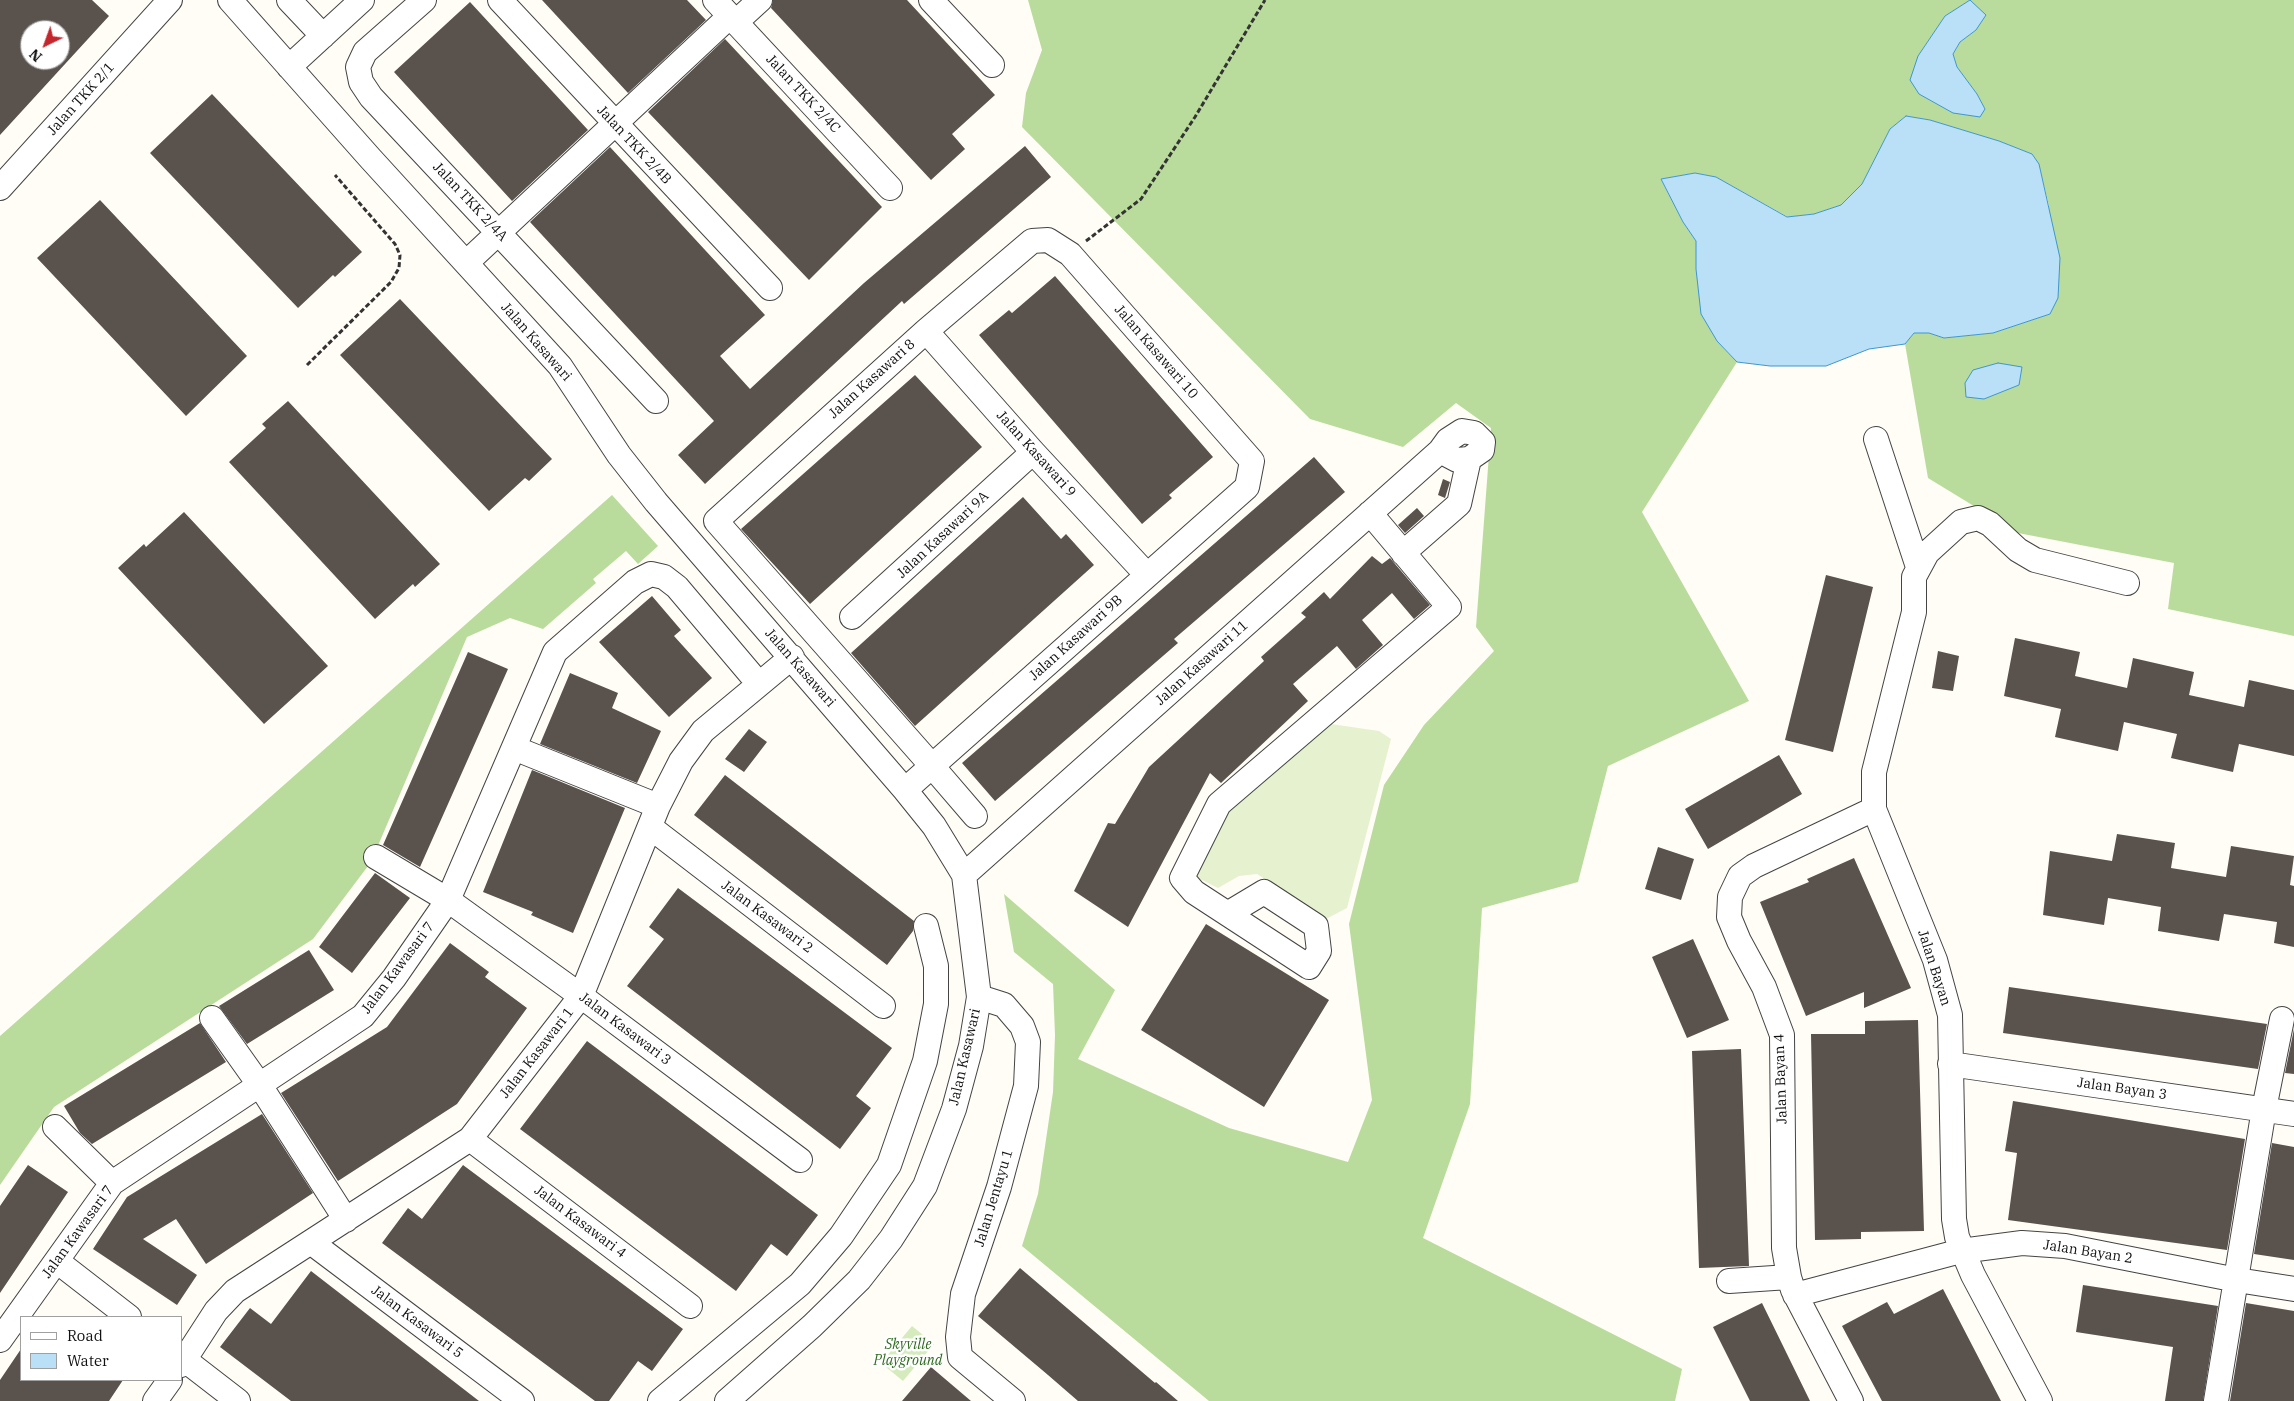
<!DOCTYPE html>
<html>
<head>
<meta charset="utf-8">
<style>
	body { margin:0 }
	#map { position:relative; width:2294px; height:1401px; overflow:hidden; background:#fffdf5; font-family:"IBM Plex Serif",serif }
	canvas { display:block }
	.legend { position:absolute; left:20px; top:1316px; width:162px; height:65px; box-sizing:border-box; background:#fff; border:1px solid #a0a0a0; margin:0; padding:6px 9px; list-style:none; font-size:15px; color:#111 }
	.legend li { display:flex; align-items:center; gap:10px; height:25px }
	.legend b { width:25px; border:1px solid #a0a0a0 }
	.north { position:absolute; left:20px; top:20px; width:50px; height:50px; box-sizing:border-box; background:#fff; border:1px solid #a0a0a0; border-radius:50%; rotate:222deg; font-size:14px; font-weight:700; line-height:20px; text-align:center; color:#111 }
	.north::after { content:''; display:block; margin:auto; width:18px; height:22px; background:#c4262e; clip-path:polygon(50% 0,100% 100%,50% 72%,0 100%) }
</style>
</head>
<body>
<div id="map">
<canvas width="2294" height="1401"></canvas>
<ul class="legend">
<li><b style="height:6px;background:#fff"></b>Road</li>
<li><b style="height:14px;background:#b9e0f7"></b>Water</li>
</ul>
<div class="north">N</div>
</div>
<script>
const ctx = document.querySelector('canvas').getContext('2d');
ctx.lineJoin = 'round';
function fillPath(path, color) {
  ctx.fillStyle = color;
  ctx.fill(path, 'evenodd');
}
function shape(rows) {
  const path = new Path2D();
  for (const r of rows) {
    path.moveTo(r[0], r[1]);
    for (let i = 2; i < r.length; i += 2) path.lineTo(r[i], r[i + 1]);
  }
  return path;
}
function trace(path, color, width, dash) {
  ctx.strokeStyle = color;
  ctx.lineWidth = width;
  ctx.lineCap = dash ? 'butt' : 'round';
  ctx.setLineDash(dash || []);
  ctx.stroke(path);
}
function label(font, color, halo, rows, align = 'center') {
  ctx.font = font + ' "IBM Plex Serif",serif';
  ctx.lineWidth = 5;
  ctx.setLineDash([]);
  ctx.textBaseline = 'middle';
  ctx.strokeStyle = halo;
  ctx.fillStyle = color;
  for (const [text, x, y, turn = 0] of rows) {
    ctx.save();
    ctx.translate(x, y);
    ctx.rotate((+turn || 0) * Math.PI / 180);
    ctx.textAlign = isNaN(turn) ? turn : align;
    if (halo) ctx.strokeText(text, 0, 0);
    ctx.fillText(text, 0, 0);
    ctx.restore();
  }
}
const green = shape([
	[912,1326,934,1344,903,1381,881,1363]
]);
const forest = shape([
	[1028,0,2294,0,2294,636,2168,609,2174,563,2018,533,1928,478,1905,344,1914,333,1929,333,1944,338,1993,333,2050,314,2049,206,2039,165,2032,154,1999,141,1930,120,1906,116,1890,129,1862,184,1841,205,1814,214,1788,217,1716,177,1695,173,1661,179,1683,222,1696,241,1696,269,1717,341,1737,362,1642,512,1749,701,1608,766,1578,882,1482,908,1470,1104,1423,1238,1682,1369,1675,1401,1209,1401,1022,1246,1038,1194,1053,1092,1055,1035,1053,984,1014,952,1004,894,1115,990,1078,1059,1229,1128,1348,1162,1372,1100,1349,924,1384,785,1424,725,1494,651,1476,627,1491,428,1456,403,1403,447,1310,419,1022,127,1026,93,1042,50],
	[1970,0,1976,30,1960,42,1953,54,1957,67,1977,94,1985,109,1918,56,1945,16],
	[612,495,658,546,638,564,626,551,593,579,596,583,543,629,510,618,467,637,371,862,313,939,54,1107,0,1185,0,1036]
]);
const pitch = shape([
	[1331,724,1379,731,1391,739,1347,908,1326,919,1257,874,1239,876,1218,888,1196,877,1196,866,1229,811]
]);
const water = shape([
	[1970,0,1986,15,1976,30,1960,42,1953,54,1957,67,1977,94,1985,109,1980,117,1953,113,1919,94,1910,80,1918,56,1945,16,1970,0],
	[1906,116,1930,120,1999,141,2032,154,2039,164,2060,258,2058,298,2050,314,1993,333,1944,338,1929,333,1914,333,1905,344,1869,349,1826,366,1770,366,1737,362,1717,341,1701,314,1696,269,1696,241,1683,222,1661,179,1695,173,1716,177,1787,217,1814,214,1841,205,1862,184,1890,129,1906,116],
	[1998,363,2022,367,2019,385,1984,399,1966,397,1965,383,1973,370,1998,363]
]);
const building = shape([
	[0,0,92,0,109,16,0,135],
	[30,30,60,30,60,60,30,60],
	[542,0,687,0,706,20,628,93],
	[773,0,907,0,995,95,952,134,965,149,931,180,771,8],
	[470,2,588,130,512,201,394,72],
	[725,39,882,207,809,280,648,112],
	[212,94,362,252,335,277,333,275,298,308,150,153],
	[1025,146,1051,177,904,304,902,301,705,484,678,455,714,421,530,222,610,147,765,315,720,356,750,389,864,283],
	[100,200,247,356,186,416,37,258],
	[1055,276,1213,457,1169,495,1172,498,1142,524,979,335,1009,310,1012,313],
	[400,299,552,459,529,481,525,478,489,511,340,355],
	[915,375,982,447,810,604,741,529],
	[288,401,440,564,415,587,413,584,375,619,229,462,266,428,262,424],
	[1314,457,1345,492,1174,639,1178,643,995,801,962,763],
	[1443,479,1450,482,1445,498,1438,495],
	[1023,497,1061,539,1066,534,1094,565,915,726,851,653],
	[1417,508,1424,516,1405,533,1398,525],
	[184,512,328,666,264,724,118,568,144,544,146,547],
	[1372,556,1382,564,1390,558,1430,605,1414,619,1392,593,1362,620,1383,645,1356,669,1337,646,1293,684,1308,701,1221,783,1210,773,1128,927,1074,891,1108,823,1115,824,1149,767,1264,661,1261,657,1306,617,1301,613,1324,592,1330,599],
	[1826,575,1873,587,1833,752,1785,740],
	[652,596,681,630,674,636,712,678,669,717,599,642],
	[2015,638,2080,652,2075,676,2127,688,2133,658,2194,672,2189,695,2244,707,2249,680,2294,690,2294,756,2239,744,2233,772,2171,758,2177,734,2124,722,2118,751,2055,737,2061,709,2004,696],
	[1938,651,1959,656,1953,691,1932,688],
	[468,652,508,669,420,867,383,845],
	[570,673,618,693,612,708,661,731,637,783,540,744],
	[749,729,767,742,744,772,725,759],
	[1779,755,1802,794,1708,849,1685,809],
	[532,770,625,808,573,933,531,915,533,912,483,892],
	[725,775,914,921,913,931,887,965,694,815],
	[2117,834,2175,843,2171,868,2226,877,2231,846,2294,856,2290,885,2294,886,2294,947,2274,943,2277,922,2224,914,2219,941,2158,931,2161,907,2108,898,2104,925,2043,915,2050,851,2112,861],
	[1658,847,1694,859,1681,900,1645,889],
	[1854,858,1911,988,1864,1008,1864,992,1806,1016,1760,902,1809,882,1807,879],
	[375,873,410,898,352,973,319,947],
	[678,888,892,1048,856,1096,871,1108,840,1149,627,986,664,939,649,927],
	[1206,924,1329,1000,1264,1107,1141,1030],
	[1693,939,1729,1020,1687,1038,1652,957],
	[450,943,489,972,485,977,527,1008,457,1104,338,1181,281,1093,387,1027],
	[309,950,334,990,247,1044,219,1006],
	[2009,987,2267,1024,2258,1069,2003,1033],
	[1918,1020,1924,1231,1861,1232,1861,1239,1815,1240,1811,1034,1865,1034,1865,1021],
	[200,1023,226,1062,92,1144,80,1133,64,1106],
	[2294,1029,2294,1074,2285,1073],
	[587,1041,818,1215,787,1256,771,1244,736,1291,520,1129],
	[1741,1049,1749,1266,1699,1268,1692,1051],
	[2013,1101,2245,1139,2227,1250,2008,1220,2017,1153,2005,1151],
	[262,1114,313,1193,206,1264,176,1219,143,1239,197,1275,177,1305,93,1249,127,1197],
	[2272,1143,2294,1147,2294,1260,2254,1254],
	[28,1165,68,1192,0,1293,0,1206],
	[463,1165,683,1329,652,1371,638,1361,609,1401,595,1401,382,1243,408,1208,422,1219],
	[1020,1268,1155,1383,1156,1382,1178,1401,1078,1401,1048,1375,978,1316],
	[311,1271,479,1401,291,1401,220,1347,250,1308,271,1324],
	[2083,1285,2218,1306,2203,1401,2165,1401,2173,1347,2076,1332],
	[1943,1289,2001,1401,1882,1401,1842,1326,1887,1302,1894,1314],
	[1762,1303,1810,1401,1750,1401,1713,1327],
	[2246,1303,2294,1311,2294,1401,2230,1401],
	[21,1349,21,1380,123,1380,109,1401,0,1401,0,1380],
	[931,1367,971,1401,902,1401]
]);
const path = shape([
	[1086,241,1141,199,1195,117,1265,0],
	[307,365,391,282,399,268,400,255,395,244,335,175]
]);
const minor = shape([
	[230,0,370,158,560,366,619,455,656,502,905,790,934,826,964,875,979,997,971,1046,954,1109,925,1186,891,1239,859,1280,812,1326,727,1401],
	[289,0,323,36],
	[424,0,365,52,358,67,361,82,371,97,656,401],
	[500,0,770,288],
	[715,0,890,188],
	[931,0,992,65],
	[736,22,760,0],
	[289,67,362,0],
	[0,188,170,0],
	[466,263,730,16],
	[926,331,1033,452,1147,575],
	[1876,439,1918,567],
	[1403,553,1459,504,1469,459],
	[852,617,1033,452],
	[514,748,658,806],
	[905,790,932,766,1247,487,1252,461,1070,254,1048,240,1032,241,926,331,716,521,932,766,975,816],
	[650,827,883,1006],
	[376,857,448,900,581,996,800,1160],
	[964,875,1440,451,1448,440,1462,431,1474,433,1483,442,1482,450,1469,459,1457,460,1440,451],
	[1229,913,1264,892,1316,926,1319,951,1309,967,1194,892,1182,878,1219,804,1449,607,1370,513],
	[979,997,1004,1005,1022,1026,1028,1042,1026,1086,999,1187,963,1294,958,1337,960,1357,1013,1401],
	[212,1018,261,1087,346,1220],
	[1950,1064,2294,1114],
	[55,1127,112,1183],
	[470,1139,690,1306],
	[312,1243,522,1401],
	[58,1262,129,1317],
	[1729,1281,1789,1277],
	[1795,1295,1961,1251,2022,1243,2065,1246,2237,1280,2294,1289],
	[0,1340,112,1183,363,1016,394,978,448,900,555,652,635,582,651,574,664,577,677,587,759,684],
	[181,1357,238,1401],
	[181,1365,216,1311,235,1291,470,1139,581,996,658,806,681,761,703,731,792,657],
	[155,1401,170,1380],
	[660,1401,800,1284,841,1236,889,1165,925,1061,936,1004,936,966,926,926],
	[1851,1401,1793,1290,1789,1277,1784,1248,1782,1035,1764,987,1739,941,1729,917,1730,897,1740,876,1754,866,1874,809],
	[2040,1401,1973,1275,1957,1237,1954,1219,1950,1015,1935,960,1874,809,1874,772,1914,612,1914,577,1927,553,1961,522,1978,518,1990,524,2018,550,2035,560,2127,583],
	[2216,1401,2264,1109,2282,1019]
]);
const streetNames = [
	["Jalan TKK 2/4C",803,94,47],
	["Jalan TKK 2/1",81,99,-48],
	["Jalan TKK 2/4B",634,145,47],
	["Jalan TKK 2/4A",470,202,47],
	["Jalan Kasawari",536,342,49],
	["Jalan Kasawari 10",1156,352,49],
	["Jalan Kasawari 8",872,379,-42],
	["Jalan Kasawari 9",1036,454,48],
	["Jalan Kasawari 9A",943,535,-43],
	["Jalan Kasawari 9B",1076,638,-42],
	["Jalan Kasawari 11",1202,663,-42],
	["Jalan Kasawari",800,668,49],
	["Jalan Kasawari 2",767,917,37],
	["Jalan Kawasari 7",398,968,-53],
	["Jalan Bayan",1934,968,72],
	["Jalan Kasawari 3",625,1029,37],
	["Jalan Kasawari 1",537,1053,-52],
	["Jalan Kasawari",965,1057,-77],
	["Jalan Bayan 4",1781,1079,-92],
	["Jalan Bayan 3",2122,1089,8],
	["Jalan Jentayu 1",994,1198,-73],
	["Jalan Kasawari 4",580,1222,37],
	["Jalan Kawasari 7",78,1232,-54],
	["Jalan Bayan 2",2088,1252,9],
	["Jalan Kasawari 5",417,1322,37]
];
const parkNames = [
	["Skyville",908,1345],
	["Playground",908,1361]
];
fillPath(green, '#d5ebbd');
fillPath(forest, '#b9dc9c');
fillPath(pitch, '#e6f2cf');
fillPath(water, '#b9e0f7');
trace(water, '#3f96cf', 1);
fillPath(building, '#5a524d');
trace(minor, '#444', 26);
trace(path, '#333', 3, [5, 2.5]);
trace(minor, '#fff', 24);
label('14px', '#111', '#fff', streetNames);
label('italic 14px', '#2f6b1f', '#fff', parkNames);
</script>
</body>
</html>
